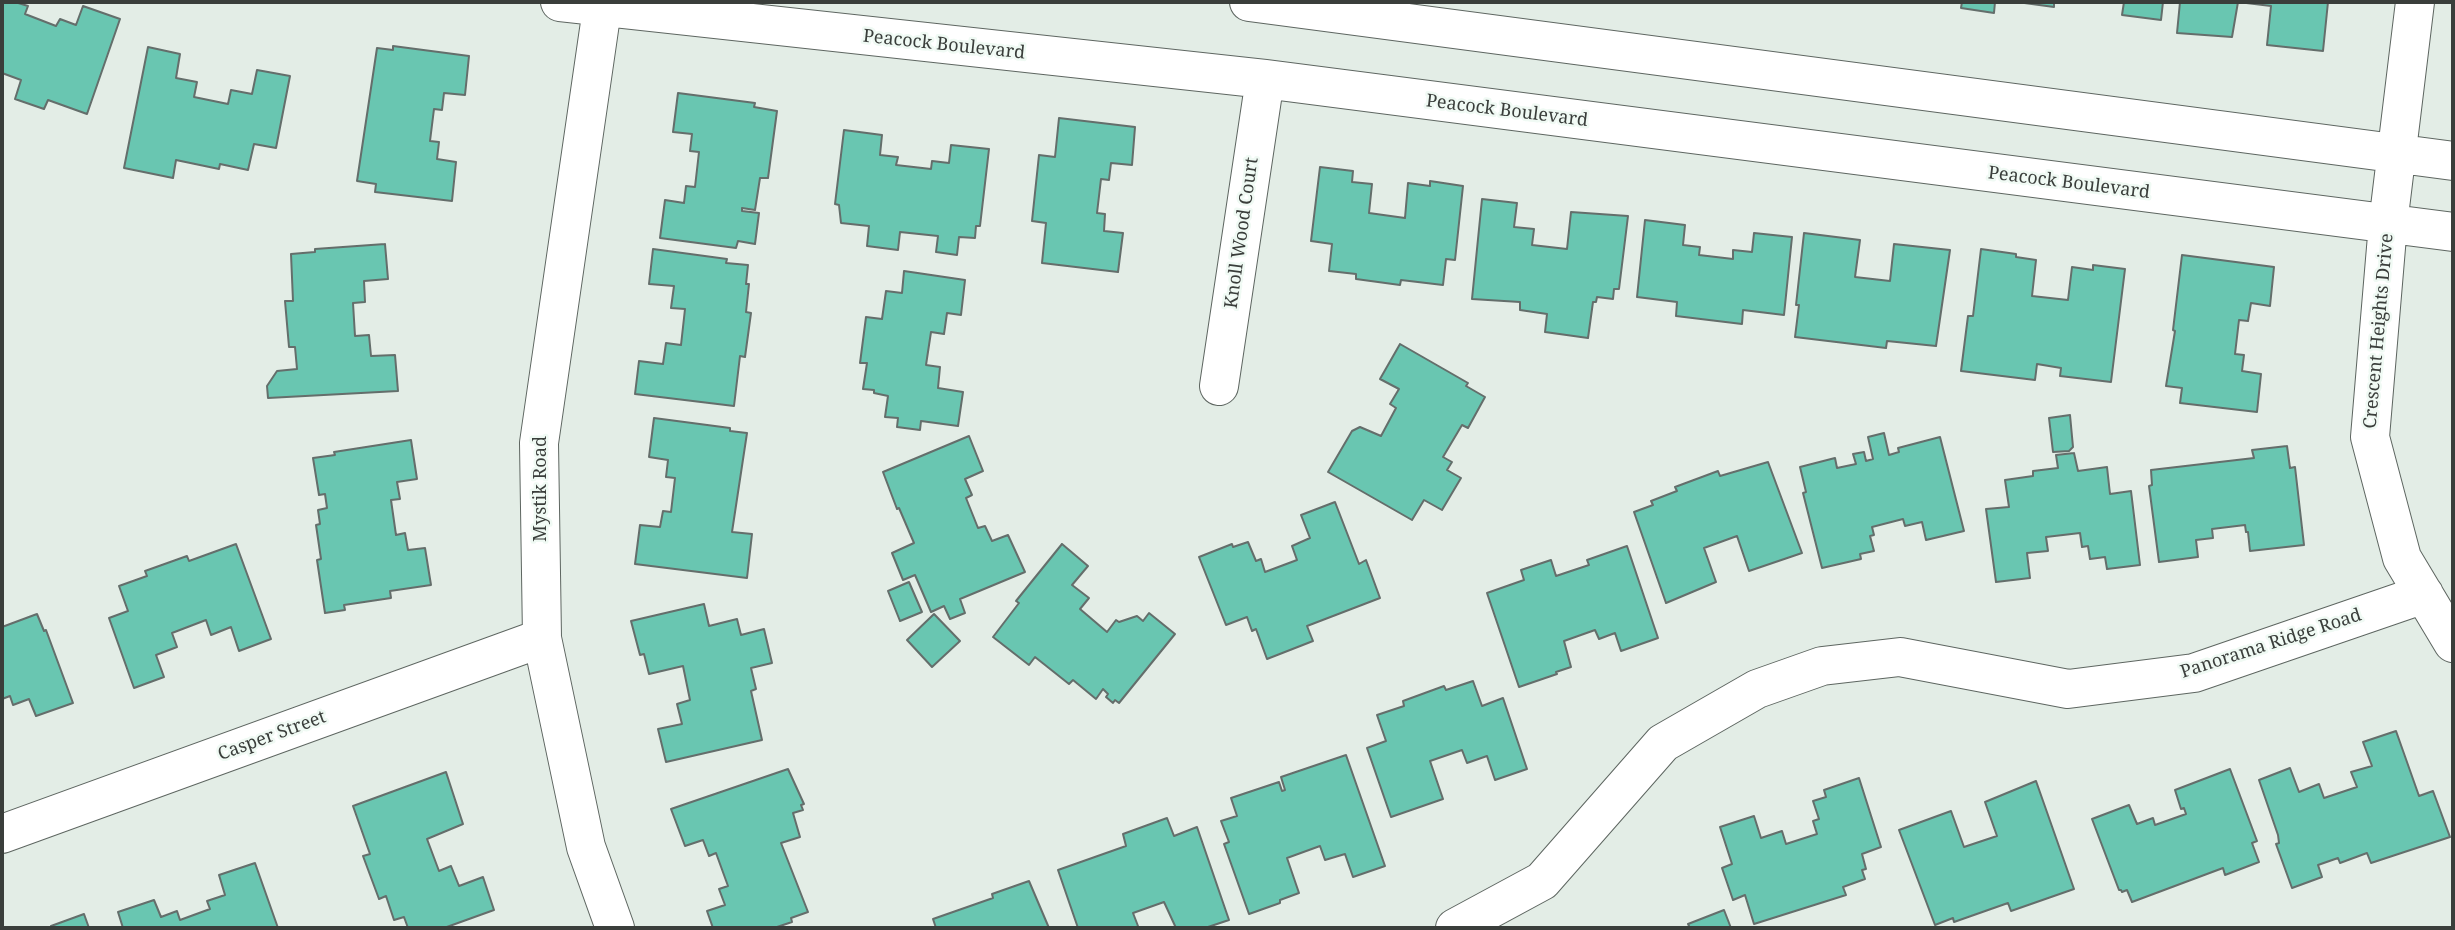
<!DOCTYPE html>
<html>
<head>
<meta charset="utf-8">
<style>
	body { margin:0 }
	#map { position:relative; width:2455px; height:930px; overflow:hidden; background:#e3ede6; font-family:"Noto Serif",serif }
	canvas { display:block }
	.frame { position:absolute; inset:0; border:4px solid #3a3e3b; pointer-events:none }
</style>
</head>
<body>
<div id="map">
<canvas width="2455" height="930"></canvas>
<div class="frame"></div>
</div>
<script>
const ctx = document.querySelector('canvas').getContext('2d');
ctx.lineJoin = 'round';
function fillPath(path, color) {
  ctx.fillStyle = color;
  ctx.fill(path, 'evenodd');
}
function shape(rows) {
  const path = new Path2D();
  for (const r of rows) {
    path.moveTo(r[0], r[1]);
    for (let i = 2; i < r.length; i += 2) path.lineTo(r[i], r[i + 1]);
  }
  return path;
}
function trace(path, color, width, dash) {
  ctx.strokeStyle = color;
  ctx.lineWidth = width;
  ctx.lineCap = dash ? 'butt' : 'round';
  ctx.setLineDash(dash || []);
  ctx.stroke(path);
}
function label(font, color, halo, rows, align = 'center') {
  ctx.font = font + ' "Noto Serif",serif';
  ctx.lineWidth = 5;
  ctx.setLineDash([]);
  ctx.textBaseline = 'middle';
  ctx.strokeStyle = halo;
  ctx.fillStyle = color;
  for (const [text, x, y, turn = 0] of rows) {
    ctx.save();
    ctx.translate(x, y);
    ctx.rotate((+turn || 0) * Math.PI / 180);
    ctx.textAlign = isNaN(turn) ? turn : align;
    if (halo) ctx.strokeText(text, 0, 0);
    ctx.fillText(text, 0, 0);
    ctx.restore();
  }
}
const building = shape([
	[2,2,15,2,28,6,25,14,56,26,60,19,76,25,83,6,120,19,87,114,48,100,44,109,15,99,21,80,2,73,2,2],
	[1962,2,1995,2,1994,13,1961,8,1962,2],
	[2017,2,2054,2,2054,7,2017,2],
	[2124,2,2163,2,2161,20,2122,15,2124,2],
	[2180,2,2328,2,2323,51,2267,45,2271,6,2238,2,2232,37,2177,33,2180,2],
	[393,46,469,56,465,95,444,93,442,110,434,109,430,141,439,142,437,159,456,162,452,201,375,192,376,184,357,181,377,48,393,50,393,46],
	[148,47,180,54,176,78,197,82,194,97,228,104,231,90,252,94,257,70,290,76,276,148,254,144,248,170,220,164,219,169,176,160,173,178,124,168,148,47],
	[678,93,755,103,754,107,777,111,768,178,760,178,755,210,742,208,742,211,759,213,755,244,738,241,736,248,660,238,665,200,684,203,686,186,695,187,699,152,690,151,692,134,673,132,678,93],
	[1059,118,1135,127,1132,165,1111,163,1109,180,1101,179,1097,213,1105,214,1104,231,1123,233,1118,272,1042,263,1046,223,1032,221,1039,155,1055,157,1059,118],
	[844,130,882,135,880,155,898,157,896,165,931,169,932,161,949,163,951,145,989,149,980,226,976,226,975,238,959,237,957,255,936,252,938,236,900,232,898,250,867,246,869,226,841,223,839,205,835,204,844,130],
	[1320,167,1353,171,1352,182,1372,184,1369,213,1405,218,1408,183,1430,186,1430,181,1463,186,1455,260,1446,259,1443,285,1401,280,1400,285,1356,279,1356,274,1329,271,1332,244,1311,241,1320,167],
	[1482,199,1517,203,1514,227,1534,229,1532,245,1567,249,1571,212,1628,216,1619,289,1614,289,1613,299,1597,297,1596,302,1593,302,1588,338,1545,332,1547,314,1520,310,1520,302,1472,299,1482,199],
	[1645,220,1685,225,1683,245,1700,247,1699,255,1733,259,1733,250,1752,252,1754,233,1792,237,1784,315,1743,310,1742,324,1676,316,1677,302,1637,297,1645,220],
	[1804,233,1860,240,1855,277,1890,281,1894,244,1950,250,1936,346,1887,341,1886,348,1795,337,1799,305,1796,305,1804,233],
	[385,244,388,279,364,281,365,302,353,303,355,336,369,335,371,356,395,355,398,391,268,398,267,386,277,371,297,369,295,347,289,347,285,301,293,301,291,254,315,252,315,249,385,244],
	[653,249,727,259,726,263,748,265,746,284,749,284,746,312,751,313,745,357,740,356,734,406,635,394,639,361,663,364,666,343,681,345,685,309,671,308,674,286,649,284,653,249],
	[1981,249,2016,254,2016,257,2036,260,2032,296,2068,300,2072,267,2093,270,2093,265,2125,269,2111,382,2060,376,2061,368,2037,364,2035,380,1961,371,1968,316,1973,316,1981,249],
	[2182,255,2274,267,2270,306,2251,303,2248,321,2239,320,2235,354,2244,355,2242,371,2261,374,2257,412,2180,403,2182,388,2166,386,2175,331,2173,330,2182,255],
	[904,271,965,280,961,315,947,313,944,334,931,332,926,365,940,367,938,388,963,392,958,426,921,421,920,430,897,427,898,418,885,417,888,396,874,393,874,390,863,389,867,363,860,363,866,317,882,319,886,291,902,293,904,271],
	[1400,344,1468,383,1466,386,1485,397,1468,428,1462,425,1443,457,1452,462,1447,470,1461,478,1442,510,1424,500,1412,520,1328,472,1352,431,1360,427,1381,436,1396,408,1390,404,1399,389,1380,379,1400,344],
	[2070,415,2073,447,2069,451,2053,452,2049,418,2070,415],
	[654,418,730,428,730,431,747,433,732,532,752,534,747,578,635,564,640,525,660,527,663,511,671,512,675,478,666,477,668,460,649,457,654,418],
	[1884,433,1889,455,1899,452,1898,448,1940,437,1964,531,1926,540,1922,522,1905,526,1903,519,1872,527,1874,535,1870,536,1874,551,1860,554,1861,559,1822,568,1803,493,1806,492,1800,467,1835,458,1837,468,1856,464,1853,454,1864,452,1866,461,1873,459,1868,437,1884,433],
	[969,436,983,471,965,479,972,495,966,498,978,528,985,526,992,541,1008,535,1025,572,960,599,965,613,950,619,944,606,931,612,915,575,903,580,892,553,914,543,899,508,897,509,883,472,969,436],
	[411,440,417,479,397,482,400,499,391,500,396,535,405,533,408,550,425,548,431,585,390,591,391,598,344,605,345,610,325,613,317,560,321,559,316,525,320,524,318,510,327,508,325,494,319,495,313,458,335,455,334,452,411,440],
	[2287,446,2290,468,2295,467,2304,545,2250,551,2248,532,2246,532,2245,525,2212,529,2213,538,2196,540,2198,557,2159,562,2149,486,2152,485,2151,470,2254,458,2252,450,2287,446],
	[2074,453,2078,471,2107,467,2110,494,2131,491,2140,565,2107,569,2105,557,2090,559,2088,546,2082,547,2080,533,2046,537,2048,551,2027,553,2030,578,1996,582,1986,509,2009,507,2005,480,2033,476,2033,471,2058,468,2056,455,2074,453],
	[1768,462,1802,553,1749,571,1737,536,1704,548,1716,582,1666,603,1634,512,1653,505,1651,501,1677,491,1675,487,1718,471,1720,476,1768,462],
	[1335,502,1359,564,1366,560,1380,598,1307,626,1313,641,1267,659,1256,629,1252,631,1247,617,1226,625,1199,557,1232,544,1233,547,1248,542,1256,561,1261,559,1265,572,1297,560,1292,546,1310,538,1301,515,1335,502],
	[236,544,271,639,239,651,231,627,211,635,206,620,172,633,177,647,156,655,164,677,134,688,109,618,128,611,119,586,147,576,145,571,187,556,189,561,236,544],
	[1062,544,1088,566,1072,585,1089,598,1080,609,1107,632,1116,620,1119,622,1137,616,1143,621,1149,613,1175,634,1119,703,1115,700,1113,703,1106,697,1108,694,1103,689,1096,699,1073,680,1069,684,1035,657,1029,665,993,637,1019,603,1016,601,1062,544],
	[1627,546,1658,638,1621,651,1615,633,1599,639,1595,630,1564,641,1571,667,1556,672,1557,674,1519,687,1487,593,1524,580,1521,570,1551,560,1556,576,1589,565,1587,560,1627,546],
	[909,582,922,612,900,621,888,591,909,582],
	[704,604,709,626,737,619,741,635,764,629,772,663,751,668,756,689,751,691,762,740,666,762,658,729,682,724,677,704,690,700,683,666,649,674,644,654,640,655,631,621,704,604],
	[37,614,44,631,46,630,73,703,36,716,29,699,13,705,10,696,2,699,2,627,37,614],
	[934,614,960,641,932,667,907,640,934,614],
	[1473,681,1482,706,1503,698,1527,769,1495,780,1487,756,1467,763,1462,750,1430,761,1443,799,1391,817,1367,748,1386,741,1377,715,1404,706,1403,701,1444,686,1446,690,1473,681],
	[2396,731,2419,796,2433,791,2450,837,2371,863,2367,853,2340,863,2338,858,2318,865,2322,877,2292,888,2276,844,2279,843,2278,835,2259,780,2290,768,2299,792,2319,784,2324,798,2357,787,2351,772,2372,766,2363,742,2396,731],
	[1346,755,1385,866,1353,877,1345,854,1325,860,1320,846,1287,858,1299,893,1280,900,1280,903,1249,914,1224,844,1229,842,1221,821,1237,816,1231,798,1279,782,1282,791,1285,790,1281,777,1346,755],
	[788,769,804,804,801,805,803,810,793,813,800,837,781,843,808,912,791,918,792,922,774,928,713,928,707,911,725,905,719,889,728,886,716,853,709,856,703,840,685,846,671,809,788,769],
	[2230,769,2257,841,2252,843,2259,862,2225,875,2223,868,2132,902,2127,890,2122,892,2121,890,2119,890,2092,819,2129,805,2137,824,2153,818,2155,825,2186,814,2184,808,2181,809,2175,790,2230,769],
	[446,772,463,824,427,839,439,871,451,866,459,886,483,877,494,910,444,928,408,928,404,917,394,920,386,896,379,899,363,856,370,854,353,806,446,772],
	[1859,778,1881,847,1862,854,1866,869,1862,870,1865,879,1843,887,1846,895,1754,924,1745,895,1733,900,1722,868,1732,864,1720,827,1754,816,1761,838,1782,831,1786,844,1817,834,1813,821,1819,819,1813,801,1826,797,1824,790,1859,778],
	[2036,781,2074,889,2011,911,2008,903,1954,922,1953,918,1935,925,1899,830,1951,811,1964,847,1997,836,1985,802,2036,781],
	[1167,818,1174,836,1197,827,1229,920,1205,928,1176,928,1164,902,1133,913,1138,926,1136,928,1078,928,1058,870,1126,846,1123,834,1167,818],
	[255,863,278,928,123,928,118,912,154,900,161,917,177,911,180,920,210,909,207,901,225,895,219,875,255,863],
	[1029,881,1049,928,936,928,933,919,993,898,992,894,1029,881],
	[1724,910,1731,928,1690,928,1688,924,1724,910],
	[84,914,89,928,52,928,51,926,84,914]
]);
const minor = shape([
	[560,2,1265,79,2453,232],
	[603,2,539,443,542,638,586,847,615,928],
	[1249,2,2453,161],
	[2415,2,2388,224,2370,437,2402,558,2453,643],
	[1219,386,1265,79],
	[2,834,542,638],
	[1455,928,1542,881,1663,743,1757,689,1822,666,1900,657,2068,689,2194,673,2424,594]
]);
const streetNames = [
	["Peacock Boulevard",944,45,6],
	["Peacock Boulevard",1507,111,7],
	["Peacock Boulevard",2069,183,7],
	["Knoll Wood Court",1242,233,-82],
	["Crescent Heights Drive",2379,331,-85],
	["Mystik Road",541,489,-90],
	["Panorama Ridge Road",2271,644,-18],
	["Casper Street",272,736,-20]
];
fillPath(building, '#69c6b1');
trace(building, '#646e6b', 2);
trace(minor, '#5e6661', 40);
trace(minor, '#fff', 38);
label('18px', '#3a3e3b', '#f0faf4', streetNames);
</script>
</body>
</html>
